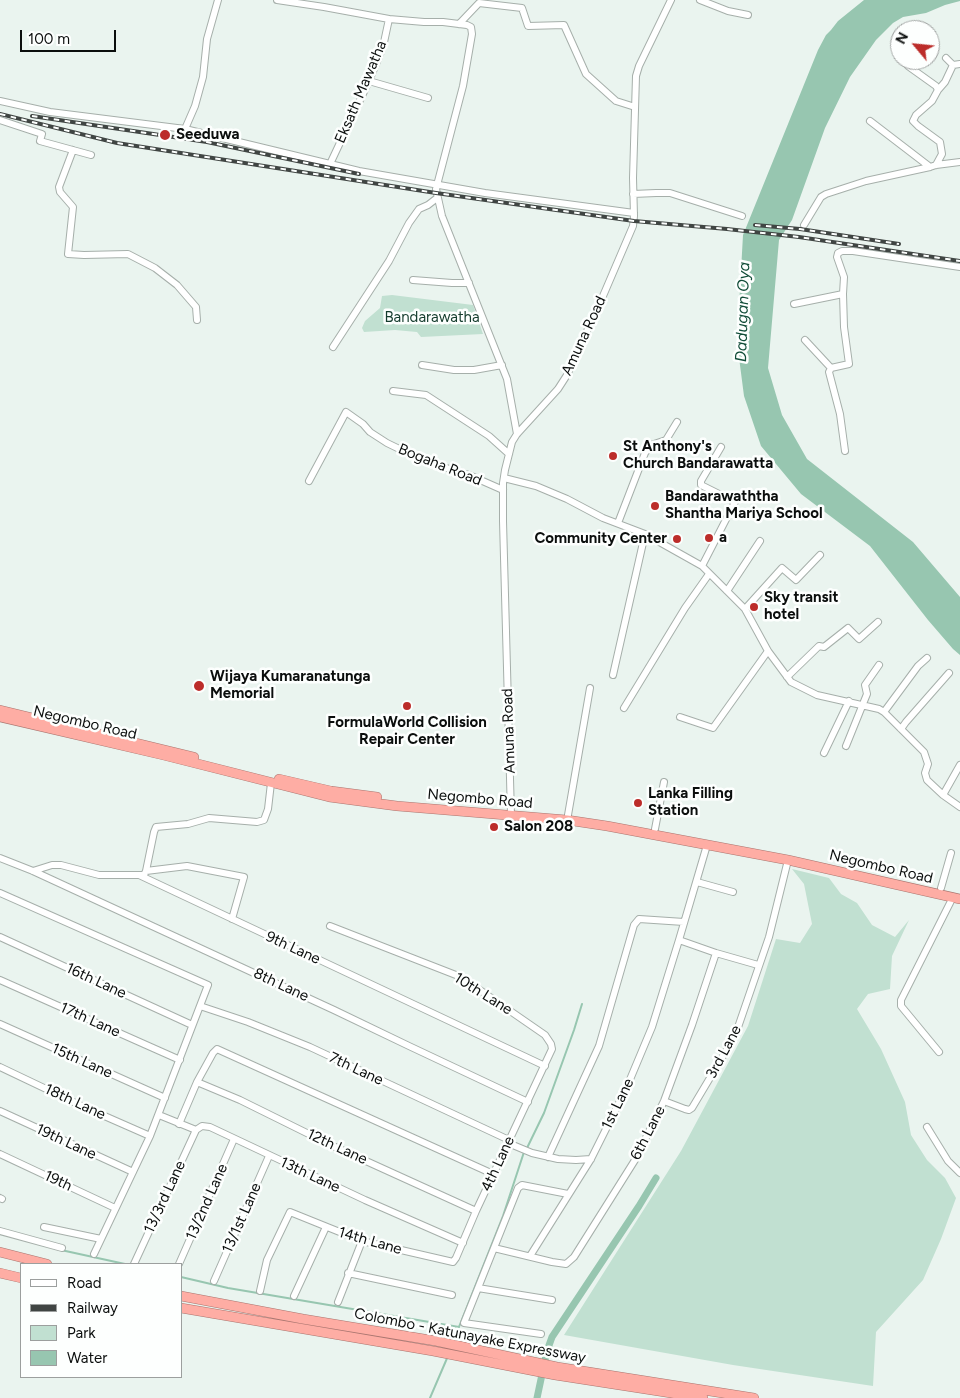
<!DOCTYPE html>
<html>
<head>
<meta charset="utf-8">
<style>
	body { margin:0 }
	#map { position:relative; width:960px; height:1398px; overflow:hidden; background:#eaf4ef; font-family:Figtree,sans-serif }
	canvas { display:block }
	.legend { position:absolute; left:20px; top:1263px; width:162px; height:115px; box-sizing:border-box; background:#fdfffe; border:1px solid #9c9f9e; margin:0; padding:6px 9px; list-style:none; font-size:15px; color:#0b0e0d }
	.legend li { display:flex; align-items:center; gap:10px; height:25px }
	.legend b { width:25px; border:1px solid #9c9f9e }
	.north { position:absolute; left:890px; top:20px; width:50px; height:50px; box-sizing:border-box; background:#fdfffe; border:1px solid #9c9f9e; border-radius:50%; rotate:298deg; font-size:14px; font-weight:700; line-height:20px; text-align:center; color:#0b0e0d }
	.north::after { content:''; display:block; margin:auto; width:18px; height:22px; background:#bc2d2a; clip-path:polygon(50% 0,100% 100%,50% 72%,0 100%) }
	.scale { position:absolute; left:20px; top:30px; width:96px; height:22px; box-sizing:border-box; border:2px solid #0b0e0d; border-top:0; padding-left:6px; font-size:15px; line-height:18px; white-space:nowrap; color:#0b0e0d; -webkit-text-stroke:4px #fdfffe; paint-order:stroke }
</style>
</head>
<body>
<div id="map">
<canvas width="960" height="1398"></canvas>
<ul class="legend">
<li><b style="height:6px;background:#fff"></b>Road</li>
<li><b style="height:6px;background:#404543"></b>Railway</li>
<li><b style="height:14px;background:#c1e0d1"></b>Park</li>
<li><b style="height:14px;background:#97c6b0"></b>Water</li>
</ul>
<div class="north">N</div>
<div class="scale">100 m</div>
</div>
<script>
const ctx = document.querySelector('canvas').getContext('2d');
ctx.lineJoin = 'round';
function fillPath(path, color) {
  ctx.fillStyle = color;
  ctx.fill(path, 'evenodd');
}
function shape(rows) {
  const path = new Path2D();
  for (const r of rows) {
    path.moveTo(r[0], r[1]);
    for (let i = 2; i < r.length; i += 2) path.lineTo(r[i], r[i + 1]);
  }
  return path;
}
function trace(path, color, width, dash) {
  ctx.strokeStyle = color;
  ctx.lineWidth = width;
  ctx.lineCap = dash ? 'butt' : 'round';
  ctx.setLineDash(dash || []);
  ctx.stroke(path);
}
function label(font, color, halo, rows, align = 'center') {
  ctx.font = font + ' Figtree,sans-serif';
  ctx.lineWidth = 5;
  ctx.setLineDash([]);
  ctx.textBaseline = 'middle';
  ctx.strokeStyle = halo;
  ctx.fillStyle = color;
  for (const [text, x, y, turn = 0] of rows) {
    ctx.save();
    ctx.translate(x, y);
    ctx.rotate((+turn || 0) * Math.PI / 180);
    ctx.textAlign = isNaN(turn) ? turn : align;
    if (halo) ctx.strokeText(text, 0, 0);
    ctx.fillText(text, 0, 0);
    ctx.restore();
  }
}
const green = shape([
	[392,295,473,305,483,334,421,337,417,332,395,330,364,332,362,328,365,321,380,308,382,296],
	[792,869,829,878,841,894,857,903,872,925,895,937,909,920,892,956,890,989,868,994,857,1009,881,1049,905,1102,911,1135,927,1160,945,1178,956,1198,941,1239,923,1280,876,1332,873,1386,733,1365,564,1335,681,1151,748,1026,776,939,800,943,812,924,804,884]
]);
const water = shape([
	[864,0,960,0,960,1,945,5,926,13,903,17,893,23,876,40,850,77,825,128,792,220,779,240,768,368,782,415,807,459,913,542,960,597,960,655,953,649,928,620,870,546,801,494,761,446,744,396,737,342,743,235,818,50,826,35,831,30,838,21]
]);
const stream = shape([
	[527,1148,544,1113,574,1030,582,1004],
	[61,1250,125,1264],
	[181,1277,228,1288,459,1327],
	[453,1342,503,1216,524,1152],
	[430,1398,448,1356]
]);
const canal = shape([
	[537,1398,547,1351,552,1337,639,1206,656,1178]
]);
const minor = shape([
	[277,0,324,7,389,19,424,22,443,22,467,25,471,27,472,34,463,86,436,189,442,216,507,379,517,434],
	[700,0,728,11,748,15],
	[459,24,479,3,522,8,528,26,564,25,586,74,616,101,635,107],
	[946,58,953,65],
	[908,66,936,86,938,90,932,101,916,115,913,121,918,126,940,142,942,154,936,165],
	[369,81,428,98],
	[938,90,945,82,953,65,960,64],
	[0,101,50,112,185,129,359,171,485,193,634,213],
	[0,120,42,134,40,141,91,155],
	[870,121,930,167],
	[185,129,195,106,203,77,207,39,218,0],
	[73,150,59,187,60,192,73,207,68,254,84,255,128,254,155,268,177,285,196,307,197,320],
	[330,164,369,81,383,47,389,19],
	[633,194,656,193,670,193,742,216],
	[804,225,821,197,826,194,866,181,930,167,936,165,960,162],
	[413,280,452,283,469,283],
	[794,304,843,294],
	[805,340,831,368],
	[333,347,389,261,409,223,419,209,428,205,437,198],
	[422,365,454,370,474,370,502,365],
	[393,391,426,395,489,436,509,454],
	[845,451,840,414,829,372,831,368,849,364,844,327,843,294,844,277,837,257,838,253,842,251,853,251,960,267],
	[504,478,536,486,567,499,603,518,645,534,702,566,745,609,768,651,791,682,817,695,879,709,884,712,924,752,928,764,925,773,927,780,943,795,960,807],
	[309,481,346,412,363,424,370,432,387,443,424,461,469,475,503,490],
	[618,523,645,453,651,445,666,440,677,422],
	[702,566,735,502,701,485,701,481,721,447],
	[727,591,760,541],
	[745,609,782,568,796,580,820,555],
	[613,675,645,534],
	[787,677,819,646,824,647,848,628,859,639,878,622],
	[624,708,685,608,709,574],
	[884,712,918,666,927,658],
	[680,717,713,728,768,651],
	[901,729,906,722,949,673],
	[846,746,867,694,865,685,879,665],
	[824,753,849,701],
	[943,795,960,765],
	[511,815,503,521,503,483,505,470,512,442,517,434,558,389,567,375,603,296,633,226,634,216,633,178,636,76,639,66,671,0],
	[568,815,590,688],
	[655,829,664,782],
	[0,858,33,871,334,1010,409,1046,528,1102],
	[33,871,52,865,61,865,99,875,139,875,545,1066],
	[146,871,187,866,244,877,232,919],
	[139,875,144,875,146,871,154,832,156,827,188,824,209,818,257,822,264,820,268,809,271,783],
	[697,882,733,892],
	[941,888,951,853],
	[0,893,208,985,150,1136,94,1254],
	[0,937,192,1025],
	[679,940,716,953,758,965],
	[0,980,180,1060],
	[200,1006,248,1022,310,1047,509,1140],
	[0,1024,165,1098],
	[939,1052,901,1006,901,1000,953,897],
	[0,1067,84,1107,150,1136],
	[197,1082,240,1100,333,1146,476,1211],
	[664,1101,685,1109,689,1110,692,1108,735,1036,769,937,788,860],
	[0,1111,133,1172],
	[159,1115,196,1130,202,1126,210,1127,365,1200,463,1243],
	[179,1124,197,1082,213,1053,217,1049,493,1174],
	[927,1127,948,1161,960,1173],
	[508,1143,532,1153,558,1159,576,1160,591,1159],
	[0,1154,115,1208],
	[548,1157,599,1046,634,925,639,919,684,922],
	[0,1198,2,1199],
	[44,1227,101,1239],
	[0,1231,62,1248],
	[494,1248,552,1262,566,1264,574,1257,635,1160,664,1101,692,1025,716,953],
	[530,1256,591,1159,626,1089,652,1027,679,940,707,845],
	[134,1264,196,1130],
	[179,1264,234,1139],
	[348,1273,452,1295],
	[214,1281,269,1156],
	[478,1288,518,1188,522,1185,568,1194],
	[260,1291,267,1260,290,1212,362,1241,453,1262,456,1258,476,1211,552,1049,551,1044,545,1035,461,977,330,926],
	[294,1296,326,1227],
	[338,1302,362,1241],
	[541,1334,464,1323,478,1288,552,1300]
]);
const highway = shape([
	[0,710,194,757],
	[0,717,163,755,329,797,397,806,567,820,607,826,788,860,960,899],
	[279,779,331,791,377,797],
	[0,1252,47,1264],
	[0,1273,21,1278],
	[181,1296,303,1319,436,1341,557,1367,754,1398],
	[181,1308,433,1351,555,1375,703,1398]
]);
const rail = shape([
	[0,114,117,143,436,193,634,221,727,229,799,237,960,261],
	[32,116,207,142,359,174],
	[755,225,800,229,899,244]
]);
const markers = [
	[165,135,6,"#bc2d2a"],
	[613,456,5,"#bc2d2a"],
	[655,506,5,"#bc2d2a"],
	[709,538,5,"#bc2d2a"],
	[677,539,5,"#bc2d2a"],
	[754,607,5,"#bc2d2a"],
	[199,686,6,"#bc2d2a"],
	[407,706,5,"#bc2d2a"],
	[638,803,5,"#bc2d2a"],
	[494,827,5,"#bc2d2a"]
];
const streetNames = [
	["Eksath Mawatha",361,92,-67],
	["Amuna Road",584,336,-65],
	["Bogaha Road",440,465,22],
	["Negombo Road",85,723,13],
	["Amuna Road",509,731,-92],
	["Negombo Road",480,799,5],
	["Negombo Road",881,867,13],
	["9th Lane",293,948,25],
	["16th Lane",96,981,25],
	["8th Lane",281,985,25],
	["10th Lane",483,994,32],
	["17th Lane",90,1020,24],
	["3rd Lane",724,1052,-62],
	["15th Lane",82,1061,24],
	["7th Lane",356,1069,25],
	["18th Lane",75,1102,25],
	["1st Lane",618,1104,-64],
	["6th Lane",648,1133,-63],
	["19th Lane",66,1142,25],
	["12th Lane",337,1147,25],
	["4th Lane",498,1164,-65],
	["13th Lane",310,1175,25],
	["19th",58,1181,25],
	["13/3rd Lane",165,1197,-65],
	["13/2nd Lane",207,1202,-66],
	["13/1st Lane",242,1218,-66],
	["14th Lane",370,1241,16],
	["Colombo - Katunayake Expressway",470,1336,11]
];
const poiNames = [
	["Seeduwa",176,135],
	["St Anthony's",623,447],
	["Church Bandarawatta",623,464],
	["Bandarawaththa",665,497],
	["Shantha Mariya School",665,514],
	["a",719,538],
	["Community Center",667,539,"right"],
	["Sky transit",764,598],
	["hotel",764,615],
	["Wijaya Kumaranatunga",210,677],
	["Memorial",210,694],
	["FormulaWorld Collision",407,723,"center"],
	["Repair Center",407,740,"center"],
	["Lanka Filling",648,794],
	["Station",648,811],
	["Salon 208",504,827]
];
const parkNames = [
	["Bandarawatha",432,318]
];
const waterNames = [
	["Dadugan Oya",743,312,-88]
];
fillPath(green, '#c1e0d1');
fillPath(water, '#97c6b0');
trace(stream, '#97c6b0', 2);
trace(canal, '#97c6b0', 7);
trace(minor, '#a6afaa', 8);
trace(highway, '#a9756f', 10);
trace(minor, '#fff', 6);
trace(highway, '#feada4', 9);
trace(rail, '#404543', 4);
trace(rail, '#fdfffe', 2, [5.5]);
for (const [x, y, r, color] of markers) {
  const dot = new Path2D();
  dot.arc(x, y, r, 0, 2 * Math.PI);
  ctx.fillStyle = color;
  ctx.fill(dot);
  trace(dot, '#fdfffe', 2);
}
label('15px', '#0b0e0d', '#fdfffe', streetNames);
label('bold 15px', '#0b0e0d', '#fdfffe', poiNames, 'left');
label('15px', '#143c2d', '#fdfffe', parkNames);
label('italic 16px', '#114d38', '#fdfffe', waterNames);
</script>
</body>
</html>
